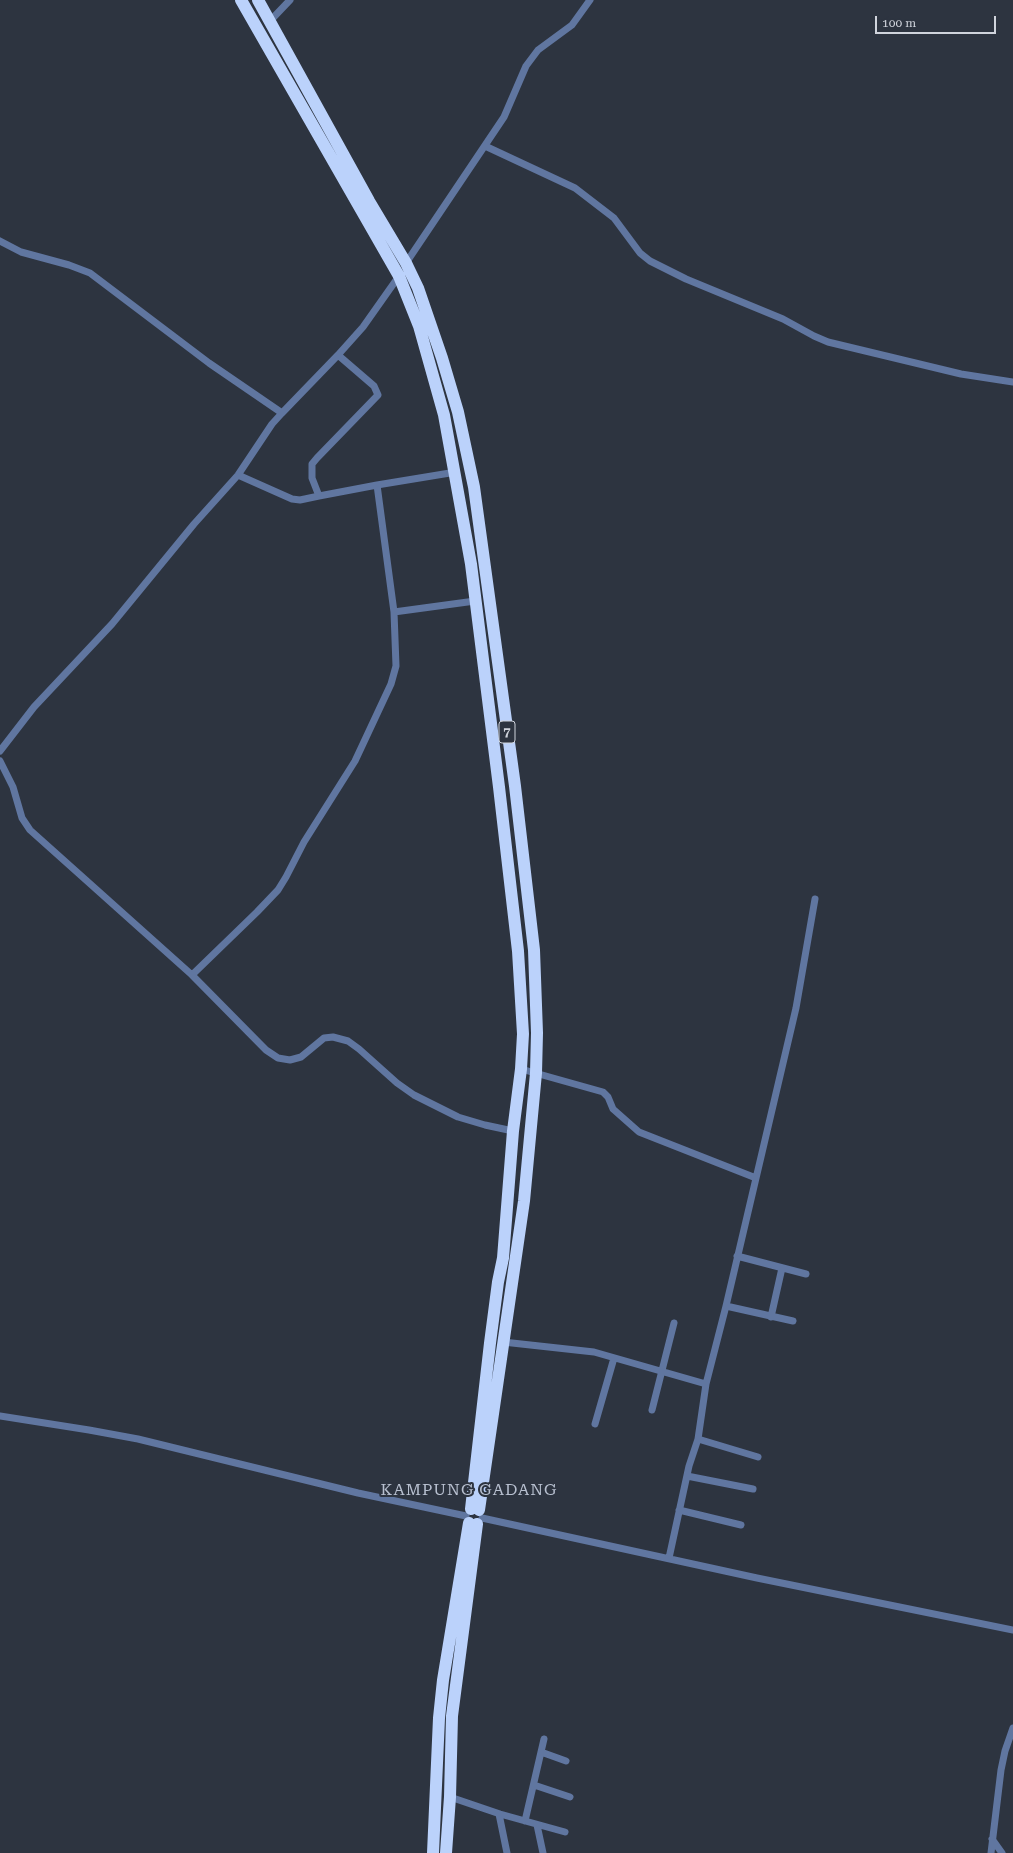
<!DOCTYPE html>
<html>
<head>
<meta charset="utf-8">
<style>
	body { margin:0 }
	#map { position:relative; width:1013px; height:1853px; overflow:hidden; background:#2d3440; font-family:"Roboto Serif",serif }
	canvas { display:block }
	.scale { position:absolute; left:875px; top:16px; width:121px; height:18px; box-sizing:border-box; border:2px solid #d0d4dc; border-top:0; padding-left:5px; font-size:12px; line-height:14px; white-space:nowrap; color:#d0d4dc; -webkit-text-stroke:3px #2d3440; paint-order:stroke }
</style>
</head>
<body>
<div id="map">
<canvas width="1013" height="1853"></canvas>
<div class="scale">100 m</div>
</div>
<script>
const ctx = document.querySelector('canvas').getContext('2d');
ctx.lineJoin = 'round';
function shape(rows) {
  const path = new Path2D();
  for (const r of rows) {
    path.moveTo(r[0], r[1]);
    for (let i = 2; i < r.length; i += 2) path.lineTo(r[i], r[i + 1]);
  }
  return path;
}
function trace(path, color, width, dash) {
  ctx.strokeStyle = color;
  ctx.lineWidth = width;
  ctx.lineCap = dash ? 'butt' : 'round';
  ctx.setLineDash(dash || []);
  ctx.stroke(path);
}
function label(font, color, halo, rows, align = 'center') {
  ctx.font = font + ' "Roboto Serif",serif';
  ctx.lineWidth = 4;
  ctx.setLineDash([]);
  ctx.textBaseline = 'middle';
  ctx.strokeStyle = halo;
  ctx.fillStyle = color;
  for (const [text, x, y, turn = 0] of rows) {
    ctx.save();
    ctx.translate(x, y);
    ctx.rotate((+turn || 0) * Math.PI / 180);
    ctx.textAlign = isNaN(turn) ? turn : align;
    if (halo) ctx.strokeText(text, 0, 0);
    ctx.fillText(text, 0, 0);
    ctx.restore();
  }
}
const street = shape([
	[270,21,290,0],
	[485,146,575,188,614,218,640,253,650,261,686,279,783,319,814,336,828,342,961,374,1013,382],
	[0,241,21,252,69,265,90,273,209,363,282,413,338,355],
	[406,263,504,117,526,66,538,50,572,25,590,0],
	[399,276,363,327,338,355,374,386,378,395,317,458,312,464,312,478,319,496,377,485,456,472],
	[238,475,292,499,300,500,319,496],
	[394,612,475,601],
	[0,751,34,707,112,624,194,524,238,475,272,424,282,413],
	[0,761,13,787,22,818,30,830,192,975,266,1050,278,1058,290,1060,301,1057,324,1038,333,1037,348,1041,359,1049,397,1083,414,1095,458,1117,485,1125,513,1131],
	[192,975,257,912,278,890,286,877,304,842,355,761,391,684,396,666,394,612,377,485],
	[521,1069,603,1092,608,1097,613,1109,639,1132,756,1178],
	[737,1256,806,1274],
	[726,1306,793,1321],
	[771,1317,782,1268],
	[503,1342,594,1352,706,1384],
	[652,1410,674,1323],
	[0,1416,89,1430,138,1439,358,1493,466,1516],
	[595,1424,614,1358],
	[698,1439,758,1457],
	[687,1476,753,1489],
	[679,1510,741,1525],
	[482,1518,757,1578,1013,1630],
	[669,1558,689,1466,698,1439,706,1384,726,1306,796,1008,815,899],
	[541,1752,566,1761],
	[534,1785,570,1797],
	[450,1797,500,1814,565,1832],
	[499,1814,507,1853],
	[525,1821,544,1739],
	[537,1825,543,1853],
	[992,1839,1002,1853],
	[991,1853,1001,1770,1005,1751,1013,1728]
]);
const highway = shape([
	[241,0,399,276,419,326,444,415,471,564,499,787,518,951,523,1034,521,1069,513,1131,503,1258,498,1282,490,1343,471,1509],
	[258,0,369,201,406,263,418,288,442,358,458,412,474,487,515,786,534,950,537,1033,536,1073,524,1201,479,1510],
	[433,1853,439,1718,443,1680,469,1523],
	[446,1853,450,1797,452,1716,477,1524]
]);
const shields = [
	[507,732,16]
];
const shieldNames = [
	["7",507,732]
];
const quarterNames = [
	["KAMPUNG GADANG",469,1490]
];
trace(street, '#6076a0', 7);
trace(highway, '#bbd2fb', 12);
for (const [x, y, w] of shields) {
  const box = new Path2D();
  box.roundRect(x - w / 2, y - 11, w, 22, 3);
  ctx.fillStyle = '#2d3440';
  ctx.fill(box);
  trace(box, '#d0d4dc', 1);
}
label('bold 13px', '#d0d4dc', null, shieldNames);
ctx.letterSpacing = '1px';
label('16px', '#b8c0d0', '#2d3440', quarterNames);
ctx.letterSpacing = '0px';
</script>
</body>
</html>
